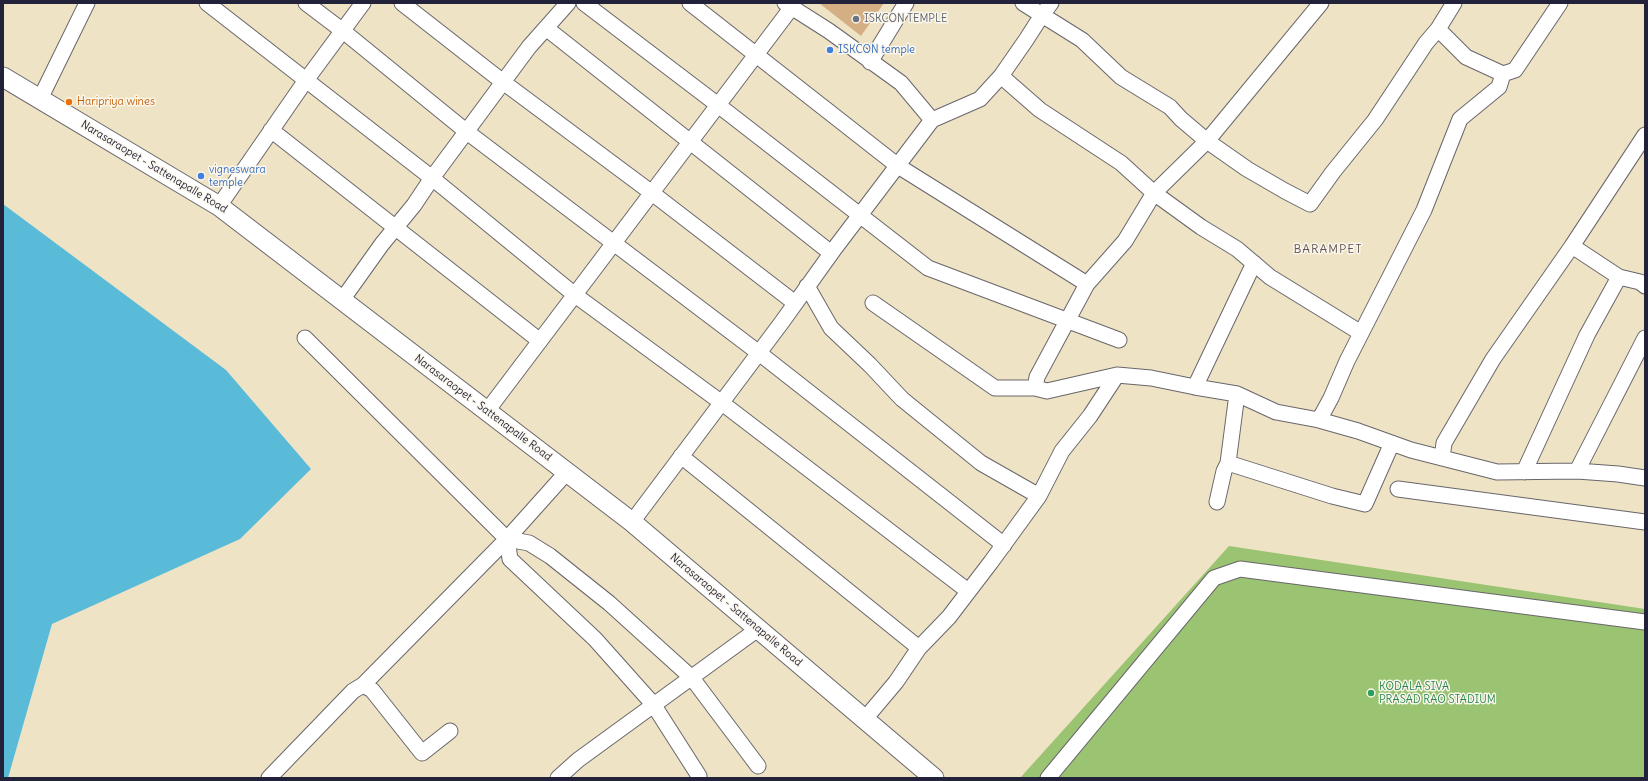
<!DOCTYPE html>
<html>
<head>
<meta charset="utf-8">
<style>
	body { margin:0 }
	#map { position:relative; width:1648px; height:781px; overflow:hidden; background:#eee3c4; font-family:Delius,sans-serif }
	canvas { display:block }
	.frame { position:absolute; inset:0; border:4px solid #22223b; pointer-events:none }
</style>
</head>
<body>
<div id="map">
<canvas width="1648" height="781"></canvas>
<div class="frame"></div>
</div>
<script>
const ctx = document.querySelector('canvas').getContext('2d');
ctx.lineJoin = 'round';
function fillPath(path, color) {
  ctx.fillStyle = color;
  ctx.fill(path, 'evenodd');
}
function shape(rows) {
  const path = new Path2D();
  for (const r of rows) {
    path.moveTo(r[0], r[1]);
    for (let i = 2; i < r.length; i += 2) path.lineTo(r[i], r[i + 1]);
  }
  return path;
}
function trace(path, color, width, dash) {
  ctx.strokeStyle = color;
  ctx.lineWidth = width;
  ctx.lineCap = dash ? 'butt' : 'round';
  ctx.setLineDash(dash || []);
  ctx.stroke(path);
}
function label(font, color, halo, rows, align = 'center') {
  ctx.font = font + ' Delius,sans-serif';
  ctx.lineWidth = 3;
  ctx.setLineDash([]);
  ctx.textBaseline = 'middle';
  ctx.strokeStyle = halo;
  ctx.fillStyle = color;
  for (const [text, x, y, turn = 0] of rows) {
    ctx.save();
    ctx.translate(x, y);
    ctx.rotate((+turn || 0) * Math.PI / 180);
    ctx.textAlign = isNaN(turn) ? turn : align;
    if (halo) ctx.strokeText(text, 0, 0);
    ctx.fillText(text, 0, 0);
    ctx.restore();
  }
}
const green = shape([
	[1229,546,1645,609,1645,778,1020,778]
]);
const water = shape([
	[3,204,226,370,311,469,240,539,52,624,8,778,3,778]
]);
const building = shape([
	[819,3,884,3,861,36]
]);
const minor = shape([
	[207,3,432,178,575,295,722,403,968,591],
	[306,3,343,31,467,132,759,353,1004,545],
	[402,3,503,82,652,193,795,303],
	[584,3,718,105,928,268,1119,340],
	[690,3,898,166,1087,284],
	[785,3,829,31,901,83,932,120,980,99,1001,76,1040,110,1121,163,1154,193,1201,227,1237,249,1270,277,1361,333],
	[1023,3,1042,15,1051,3],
	[546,28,831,253],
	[1438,29,1454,3],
	[870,62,906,3],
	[1503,74,1515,70,1560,3],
	[1001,76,1026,40,1042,15,1082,40,1121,77,1170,107,1181,119,1207,141,1247,169,1285,191,1310,204,1333,172,1375,120,1426,43,1438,29,1466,57,1503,74,1499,87,1460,119,1424,210,1347,361,1331,398,1319,420],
	[40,99,87,3],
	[271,130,540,341],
	[219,206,304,83,363,3],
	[1572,246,1619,277,1640,282,1645,286],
	[807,286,831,328,870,365,902,399,981,463,1039,496,1062,451,1090,416,1117,375,1151,378,1195,387,1237,394,1276,412,1319,420,1358,431,1411,450,1497,472,1577,471,1618,474,1645,478],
	[342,300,382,244,414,205,432,178,529,47,568,3],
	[873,303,995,388,1035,388,1047,391,1117,375],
	[305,338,507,539,529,543,550,556,609,603,692,678,758,766],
	[1195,387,1254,263],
	[1035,388,1037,377,1087,284,1125,241,1154,193,1207,141,1321,3],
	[487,411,792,7],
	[681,456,919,648],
	[1442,458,1444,443,1493,359,1572,246,1645,135],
	[1228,463,1332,496,1365,504,1392,443],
	[1577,471,1645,338],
	[1524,472,1587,335,1619,277],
	[1398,489,1645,522],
	[1217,502,1224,471,1228,463,1237,394],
	[632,522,782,322,835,248,932,120],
	[507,539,510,559,595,639,653,704,699,776],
	[363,685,372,690,422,753,450,731],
	[864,720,896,682,919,648,949,617,991,562,1039,496],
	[269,778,353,691,363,685,507,539,567,472],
	[558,778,578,760,758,629],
	[1048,778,1214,578,1240,569,1645,622]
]);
const major = shape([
	[3,77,219,206,632,522,934,778]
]);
const markers = [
	[856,19,4,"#6b7280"],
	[830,50,4,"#3f7fe0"],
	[69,102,4,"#e8710a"],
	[201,176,4,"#3f7fe0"],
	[1371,693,4,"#2e9e5b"]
];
const worshipNames = [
	["ISKCON TEMPLE",864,19]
];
const shopNames = [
	["ISKCON temple",838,50],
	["vigneswara",209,170],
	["temple",209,183]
];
const foodNames = [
	["Haripriya wines",77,102]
];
const streetNames = [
	["Narasaraopet - Sattenapalle Road",154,167,31],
	["Narasaraopet - Sattenapalle Road",483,408,37],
	["Narasaraopet - Sattenapalle Road",736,610,40]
];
const leisureNames = [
	["KODALA SIVA",1379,687],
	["PRASAD RAO STADIUM",1379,700]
];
const neighbourhoodNames = [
	["BARAMPET",1328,250]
];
fillPath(green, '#9ac471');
fillPath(water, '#5abbd9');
fillPath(building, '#d5af84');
trace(minor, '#69666b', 17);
trace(major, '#69666b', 21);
trace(minor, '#fff', 15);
trace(major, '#fff', 19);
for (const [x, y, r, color] of markers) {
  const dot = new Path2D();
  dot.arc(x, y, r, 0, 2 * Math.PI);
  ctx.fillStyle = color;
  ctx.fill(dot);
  trace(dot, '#fbf7ec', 1.5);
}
label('11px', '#5b616d', '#fbf7ec', worshipNames, 'left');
label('11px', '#366cbe', '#fbf7ec', shopNames, 'left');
label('11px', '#c56008', '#fbf7ec', foodNames, 'left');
label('11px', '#22223b', '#fbf7ec', streetNames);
label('11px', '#27864d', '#fbf7ec', leisureNames, 'left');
ctx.letterSpacing = '1px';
label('12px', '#615355', '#fbf7ec', neighbourhoodNames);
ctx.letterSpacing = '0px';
</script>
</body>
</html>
